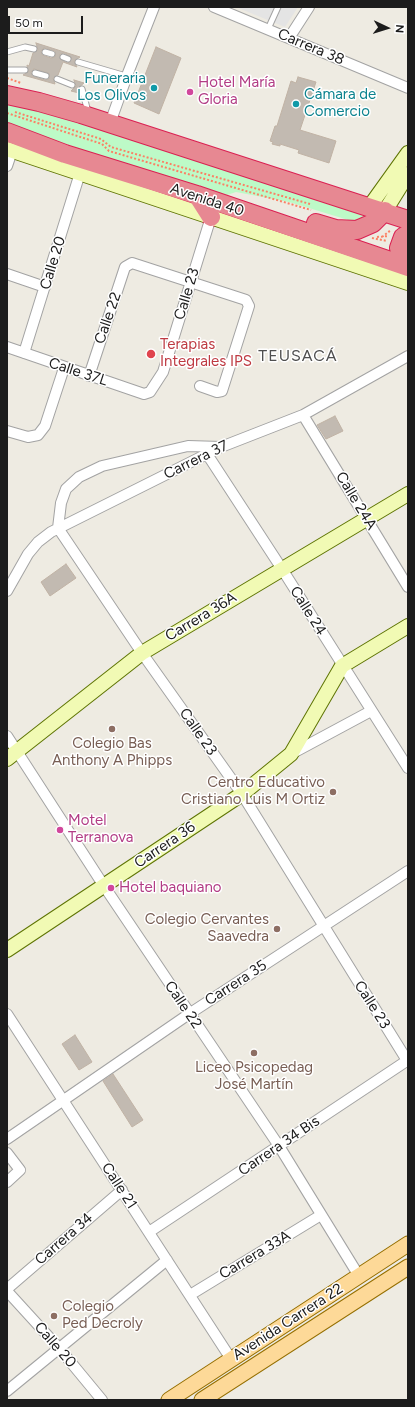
<!DOCTYPE html>
<html>
<head>
<meta charset="utf-8">
<style>
	body { margin:0 }
	#map { position:relative; width:415px; height:1407px; overflow:hidden; background:#eeebe2; font-family:Figtree,sans-serif }
	canvas { display:block }
	.frame { position:absolute; inset:0; border:8px solid #1c1c1c; pointer-events:none }
	.north { position:absolute; left:367px; top:8px; width:40px; height:40px; -webkit-text-stroke:3px #fff; paint-order:stroke; rotate:94deg; font-size:11px; font-weight:700; line-height:16px; text-align:center; color:#1c1c1c }
	.north::after { content:''; display:block; margin:auto; width:14px; height:18px; background:#1c1c1c; clip-path:polygon(50% 0,100% 100%,50% 72%,0 100%) }
	.scale { position:absolute; left:8px; top:16px; width:75px; height:18px; box-sizing:border-box; border:2px solid #1c1c1c; border-top:0; padding-left:5px; font-size:12px; line-height:14px; white-space:nowrap; color:#1c1c1c; -webkit-text-stroke:3px #fff; paint-order:stroke }
</style>
</head>
<body>
<div id="map">
<canvas width="415" height="1407"></canvas>
<div class="frame"></div>
<div class="north">N</div>
<div class="scale">50 m</div>
</div>
<script>
const ctx = document.querySelector('canvas').getContext('2d');
ctx.lineJoin = 'round';
function fillPath(path, color) {
  ctx.fillStyle = color;
  ctx.fill(path, 'evenodd');
}
function shape(rows) {
  const path = new Path2D();
  for (const r of rows) {
    path.moveTo(r[0], r[1]);
    for (let i = 2; i < r.length; i += 2) path.lineTo(r[i], r[i + 1]);
  }
  return path;
}
function trace(path, color, width, dash) {
  ctx.strokeStyle = color;
  ctx.lineWidth = width;
  ctx.lineCap = dash ? 'butt' : 'round';
  ctx.setLineDash(dash || []);
  ctx.stroke(path);
}
function label(font, color, halo, rows, align = 'center') {
  ctx.font = font + ' Figtree,sans-serif';
  ctx.lineWidth = 3;
  ctx.setLineDash([]);
  ctx.textBaseline = 'middle';
  ctx.strokeStyle = halo;
  ctx.fillStyle = color;
  for (const [text, x, y, turn = 0] of rows) {
    ctx.save();
    ctx.translate(x, y);
    ctx.rotate((+turn || 0) * Math.PI / 180);
    ctx.textAlign = isNaN(turn) ? turn : align;
    if (halo) ctx.strokeText(text, 0, 0);
    ctx.fillText(text, 0, 0);
    ctx.restore();
  }
}
const park = shape([
	[7,99,362,209,363,216,360,221,355,222,289,202,236,192,221,197,7,124]
]);
const parking = shape([
	[236,7,298,7,285,27]
]);
const building = shape([
	[36,43,80,57,74,61,77,67,63,62,58,75,53,78,55,84,23,75,28,72,27,65,29,66,33,53,38,50,36,43],
	[44,48,55,51,55,57,51,58,42,55,41,51,44,48],
	[64,53,71,57,70,62,67,63,60,59,60,54,64,53],
	[34,69,49,73,49,79,45,80,32,76,31,72,34,69],
	[156,47,181,58,159,114,134,103,156,47],
	[298,77,316,82,300,130,336,141,329,163,298,153,299,150,280,144,280,146,272,144,273,142,270,141,275,126,277,126,291,81,296,83,298,77],
	[74,80,84,83,78,88,79,93,71,91,76,86,74,80],
	[335,416,343,431,326,439,317,425,335,416],
	[66,564,76,578,50,596,41,582,66,564],
	[75,1035,92,1062,79,1070,62,1044,75,1035],
	[113,1074,143,1120,132,1127,103,1081,113,1074]
]);
const path = shape([
	[7,78,21,83],
	[15,112,101,139,111,147,310,204],
	[7,113,102,144,109,151,311,210],
	[377,237,389,236],
	[382,237,391,230],
	[372,238,387,241]
]);
const lane = shape([
	[268,29,278,7],
	[7,52,25,47,34,49],
	[45,52,52,54],
	[63,57,68,59],
	[78,62,126,76],
	[7,70,25,70],
	[35,73,46,76],
	[57,79,72,85],
	[82,89,88,112]
]);
const street = shape([
	[214,7,408,88],
	[289,38,309,7],
	[110,123,128,73,154,7],
	[7,166,12,151],
	[7,274,45,287],
	[7,347,144,394,150,392,163,372,211,217],
	[24,353,80,173],
	[89,376,125,267,132,263,246,300,249,306,222,391,217,392,200,386],
	[303,415,408,587],
	[7,431,28,437,38,435,45,426,64,368],
	[221,447,188,446,102,466,79,477,66,489,61,503,58,528,142,653,242,794,408,1062],
	[207,454,282,569,408,768],
	[7,591,28,554,38,542,51,532,221,447,303,415,408,356],
	[7,736,104,886,279,1146,359,1276],
	[291,754,371,711],
	[7,1014,231,1359],
	[7,1139,189,1014,408,871],
	[7,1153,20,1170,7,1182],
	[149,1232,408,1060],
	[7,1289,122,1190],
	[7,1291,59,1348,102,1400],
	[190,1295,321,1215],
	[7,1391,167,1260]
]);
const secondary = shape([
	[7,149,408,283],
	[370,206,408,153],
	[385,211,408,174],
	[7,759,142,653,408,494],
	[7,950,242,794,291,754,342,666,408,626]
]);
const primary = shape([
	[169,1400,408,1244],
	[202,1400,408,1267]
]);
const highway = shape([
	[7,95,39,102,81,114,408,220],
	[7,132,65,154,197,195,408,267],
	[197,195,211,217],
	[316,223,336,229,357,230,373,223,385,211],
	[408,234,403,237,399,248,402,255,408,258]
]);
const markers = [
	[154,88,4,"#0f9aa8"],
	[190,92,4,"#d1479c"],
	[296,104,4,"#0f9aa8"],
	[151,354,5,"#e0444e"],
	[112,729,4,"#8d6e63"],
	[333,792,4,"#8d6e63"],
	[60,830,4,"#d1479c"],
	[111,888,4,"#d1479c"],
	[277,929,4,"#8d6e63"],
	[254,1053,4,"#8d6e63"],
	[54,1316,4,"#8d6e63"]
];
const streetNames = [
	["Carrera 38",311,47,23],
	["Avenida 40",207,200,18],
	["Calle 20",53,263,-73],
	["Calle 23",187,294,-73],
	["Calle 22",108,318,-71],
	["Calle 37L",78,372,18],
	["Carrera 37",196,460,-26],
	["Calle 24A",356,501,59],
	["Calle 24",308,611,58],
	["Carrera 36A",201,617,-31],
	["Calle 23",198,732,55],
	["Carrera 36",165,845,-34],
	["Carrera 35",236,983,-33],
	["Calle 22",183,1005,56],
	["Calle 23",372,1005,58],
	["Carrera 34 Bis",279,1146,-34],
	["Calle 21",119,1186,57],
	["Carrera 34",64,1239,-41],
	["Carrera 33A",255,1255,-31],
	["Avenida Carrera 22",288,1322,-33],
	["Calle 20",55,1345,49]
];
const cultureNames = [
	["Funeraria",146,79],
	["Los Olivos",146,96],
	["Cámara de",304,95,"left"],
	["Comercio",304,112,"left"]
];
const hotelNames = [
	["Hotel María",198,83],
	["Gloria",198,100],
	["Motel",68,821],
	["Terranova",68,838],
	["Hotel baquiano",119,888]
];
const healthNames = [
	["Terapias",160,345],
	["Integrales IPS",160,362]
];
const educationNames = [
	["Colegio Bas",112,744],
	["Anthony A Phipps",112,761],
	["Centro Educativo",325,783,"right"],
	["Cristiano Luis M Ortiz",325,800,"right"],
	["Colegio Cervantes",269,920,"right"],
	["Saavedra",269,937,"right"],
	["Liceo Psicopedag",254,1068],
	["José Martín",254,1085],
	["Colegio",62,1307,"left"],
	["Ped Decroly",62,1324,"left"]
];
const neighbourhoodNames = [
	["TEUSACÁ",298,356]
];
fillPath(park, '#bdfac7');
fillPath(parking, '#e4e4e4');
fillPath(building, '#c2bab1');
trace(building, '#c0b2a4', 1);
trace(lane, '#a3a3a3', 7);
trace(street, '#a3a3a3', 12);
trace(secondary, '#5e7403', 16);
trace(primary, '#956f00', 17);
trace(highway, '#da2152', 20);
trace(path, '#fb8165', 2, [2, 2]);
trace(lane, '#fff', 5);
trace(street, '#fff', 10);
trace(secondary, '#f1fab4', 14);
trace(primary, '#fdd998', 15);
trace(highway, '#e78892', 18);
for (const [x, y, r, color] of markers) {
  const dot = new Path2D();
  dot.arc(x, y, r, 0, 2 * Math.PI);
  ctx.fillStyle = color;
  ctx.fill(dot);
  trace(dot, '#fff', 1.5);
}
label('15px', '#1c1c1c', '#fff', streetNames);
label('15px', '#0d838f', '#fff', cultureNames, 'right');
label('15px', '#b23c85', '#fff', hotelNames, 'left');
label('15px', '#be3a42', '#fff', healthNames, 'left');
label('15px', '#785e54', '#fff', educationNames);
ctx.letterSpacing = '1px';
label('16px', '#4f4f4f', '#fff', neighbourhoodNames);
ctx.letterSpacing = '0px';
</script>
</body>
</html>
